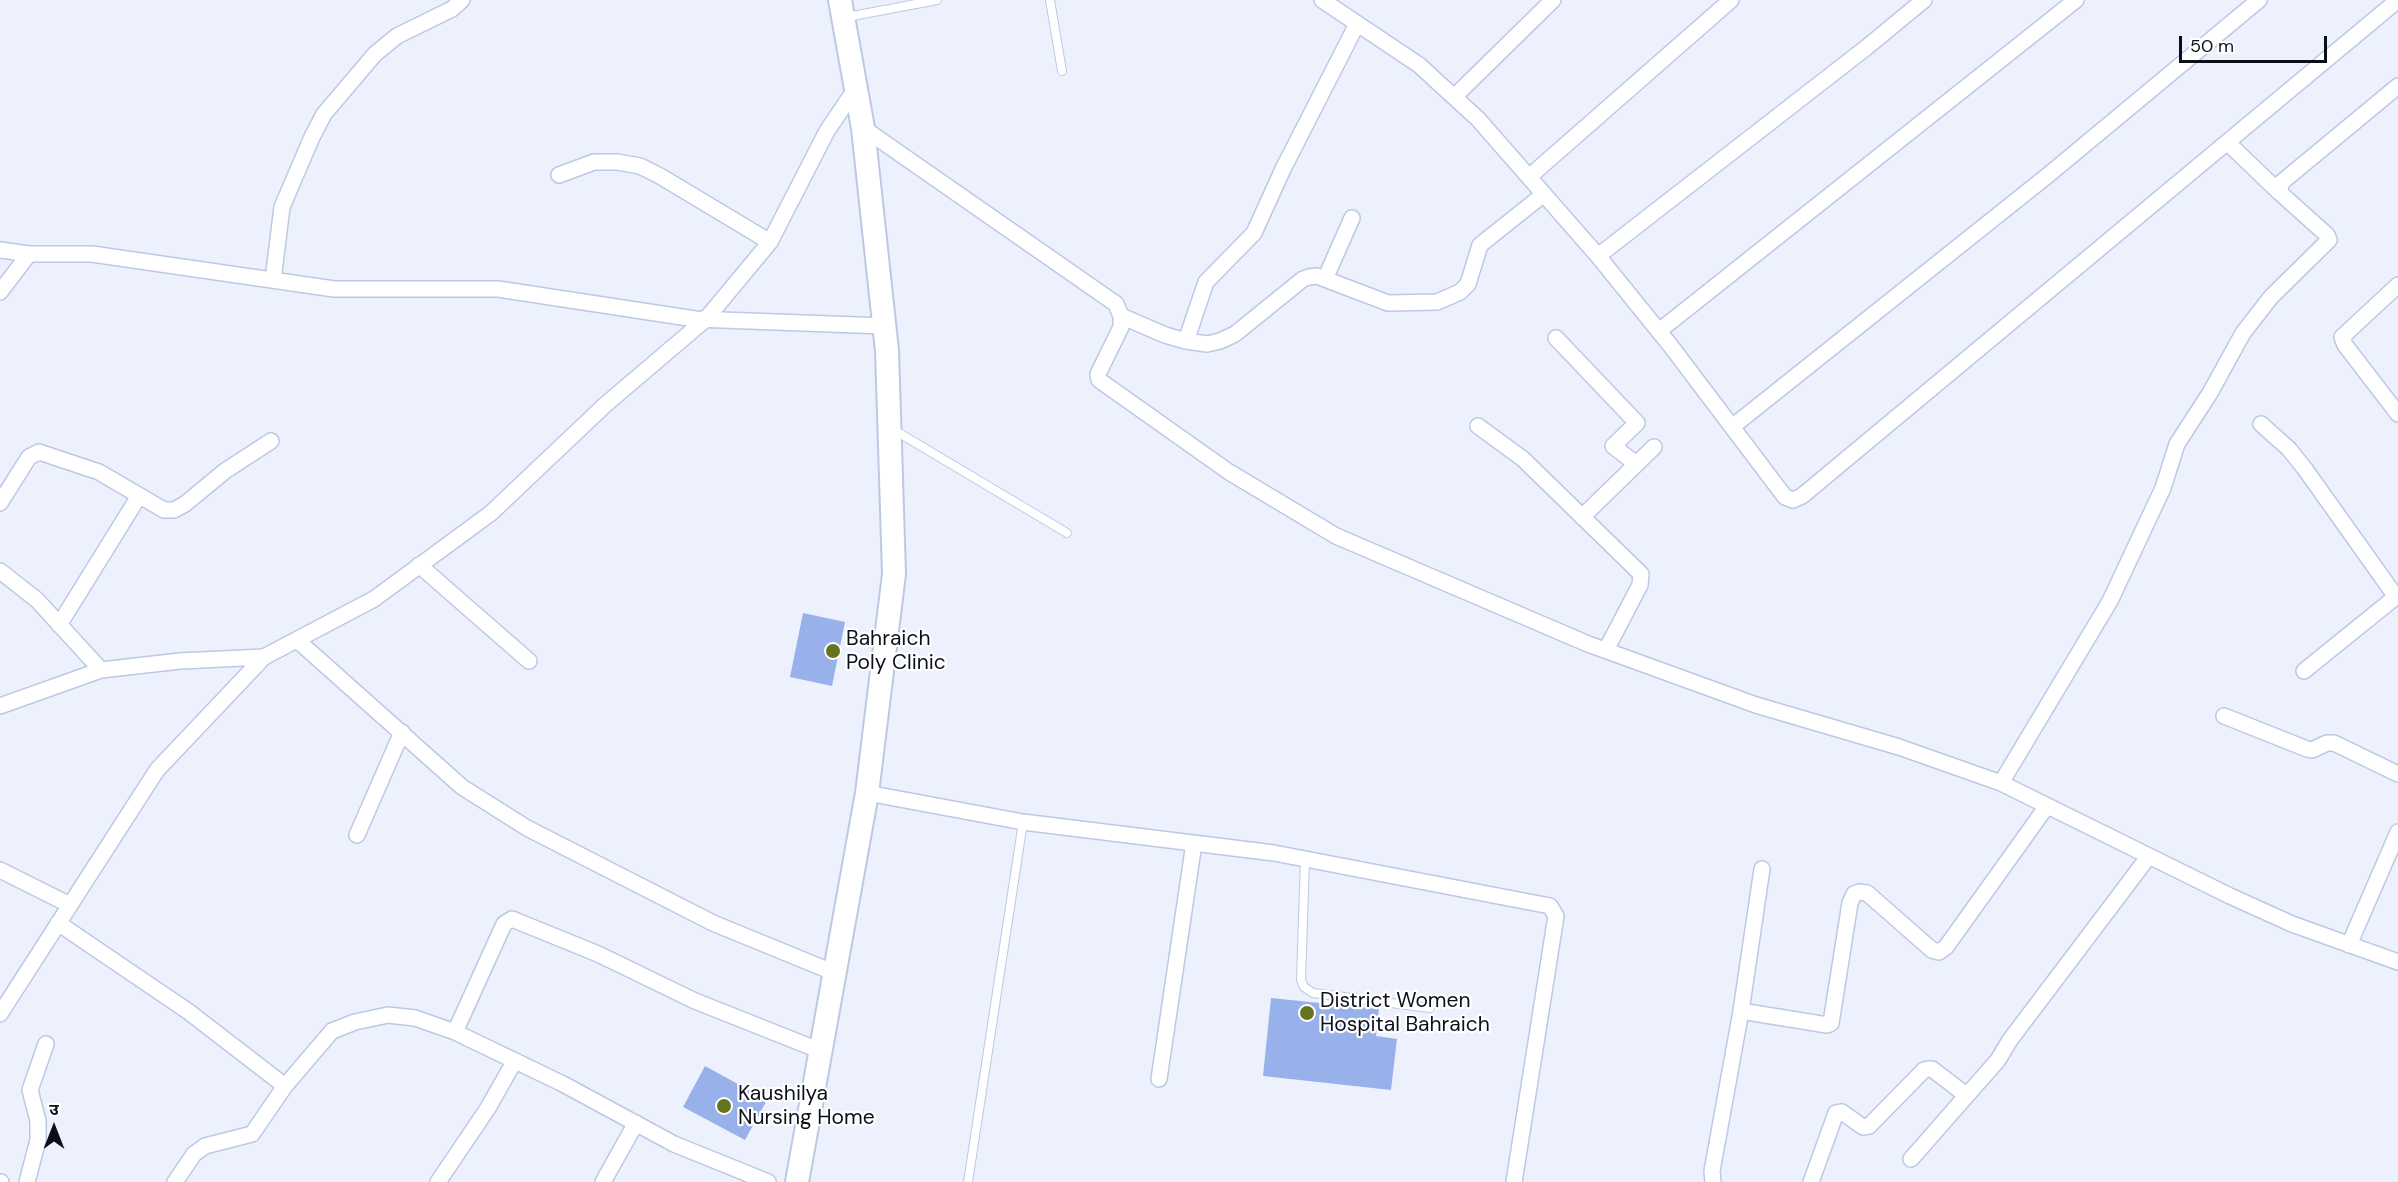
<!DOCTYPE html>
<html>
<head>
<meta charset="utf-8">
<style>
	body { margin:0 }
	#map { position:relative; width:2398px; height:1182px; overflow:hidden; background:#ecf1fd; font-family:"DM Sans","Noto Sans Devanagari",sans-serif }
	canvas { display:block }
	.north { position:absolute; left:24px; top:1098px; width:60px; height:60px; -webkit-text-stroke:4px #fff; paint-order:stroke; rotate:0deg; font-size:16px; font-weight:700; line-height:24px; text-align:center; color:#0b0f18 }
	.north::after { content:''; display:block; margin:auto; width:21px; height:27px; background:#0b0f18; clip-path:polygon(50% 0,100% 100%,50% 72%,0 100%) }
	.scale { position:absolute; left:2179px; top:36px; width:148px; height:27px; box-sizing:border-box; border:3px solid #0b0f18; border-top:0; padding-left:8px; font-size:18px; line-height:21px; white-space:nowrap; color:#0b0f18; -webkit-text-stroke:4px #fff; paint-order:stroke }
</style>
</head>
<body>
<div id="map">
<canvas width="2398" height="1182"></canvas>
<div class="north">उ</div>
<div class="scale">50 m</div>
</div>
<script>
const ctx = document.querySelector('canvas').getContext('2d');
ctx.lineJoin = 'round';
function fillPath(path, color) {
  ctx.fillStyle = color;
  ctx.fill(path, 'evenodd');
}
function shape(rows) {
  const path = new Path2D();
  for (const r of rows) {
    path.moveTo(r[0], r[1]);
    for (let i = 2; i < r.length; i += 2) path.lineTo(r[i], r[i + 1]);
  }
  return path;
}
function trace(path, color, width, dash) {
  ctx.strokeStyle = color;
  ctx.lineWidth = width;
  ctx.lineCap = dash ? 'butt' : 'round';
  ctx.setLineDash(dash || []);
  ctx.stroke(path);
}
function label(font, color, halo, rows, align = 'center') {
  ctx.font = font + ' "DM Sans",sans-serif';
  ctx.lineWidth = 4.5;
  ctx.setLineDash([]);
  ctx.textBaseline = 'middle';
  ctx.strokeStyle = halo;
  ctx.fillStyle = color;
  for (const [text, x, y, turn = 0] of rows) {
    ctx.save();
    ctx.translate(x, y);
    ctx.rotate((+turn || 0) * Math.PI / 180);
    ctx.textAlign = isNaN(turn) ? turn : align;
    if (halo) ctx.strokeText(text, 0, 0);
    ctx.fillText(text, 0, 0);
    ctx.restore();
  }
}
const building = shape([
	[803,613,845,622,832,686,790,677],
	[1271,998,1379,1009,1376,1036,1397,1039,1391,1090,1263,1076],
	[705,1066,767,1100,745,1140,683,1107]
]);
const lane = shape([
	[1050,0,1062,71],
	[847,17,937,0],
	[894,430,1067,533],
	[1305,859,1301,980,1304,987,1313,993,1430,1008],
	[968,1182,1023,822]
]);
const street = shape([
	[1322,0,1419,65,1478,119,1598,256,1670,345,1785,497,1793,500,1802,496,2398,0],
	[1454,97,1553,0],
	[863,128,1116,304,1121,316,1121,327,1098,374,1099,380,1229,472,1336,536,1588,644,1756,705,1899,747,2001,783,2110,601,2163,488,2177,444,2210,393,2243,333,2271,297,2329,240,2327,235,2279,192,2282,182,2398,86],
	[2228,143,2279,192],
	[559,175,594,162,617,162,640,166,660,176,770,242],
	[1529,177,1731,0],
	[0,250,29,254,92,254,334,289,498,289,695,319,884,326],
	[1598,256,1867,47,1924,0],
	[1325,279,1352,218],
	[273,280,282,207,312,137,324,114,375,54,397,36,452,9,462,0],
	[2398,285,2342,337,2345,345,2398,414],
	[0,292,29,254],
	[1121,316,1165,335,1186,341,1207,344,1220,341,1235,334,1303,279,1309,277,1317,276,1388,303,1437,302,1460,292,1468,284,1480,245,1544,194],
	[1659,331,2076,0],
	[1556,338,1637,423,1613,446,1636,464],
	[1186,341,1206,282,1254,233,1283,169,1357,24],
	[2261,424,2289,449,2305,469,2396,597],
	[1478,426,1523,459,1641,574,1640,585,1606,650],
	[1732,427,2047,176,2259,0],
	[0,503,29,457,39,452,99,472,164,510,174,510,185,504,225,471,271,441],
	[1582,517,1654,447],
	[419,565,529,661],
	[0,571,37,600,101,670],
	[59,625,139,496],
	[297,640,462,787,527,828,713,923,835,973],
	[2304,671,2398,595],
	[0,706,101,670,180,661,264,657,374,599,491,513,605,405,706,319,770,242,827,131,856,88],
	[2224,716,2307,749,2312,750,2327,743,2334,743,2398,774],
	[2001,783,2230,896,2292,924,2398,962],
	[867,793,1023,822,1274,853,1550,906,1556,916,1514,1182],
	[357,835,402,732],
	[0,870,70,905],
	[58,923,189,1012,285,1086,332,1031,355,1022,388,1015,415,1018,455,1032,563,1084,674,1144,768,1182],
	[2349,945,2398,832],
	[1741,1011,1827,1025,1831,1023,1850,903,1854,894,1859,892,1867,893,1932,950,1939,952,1946,947,2047,806],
	[0,1014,157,770,264,657],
	[455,1032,504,924,512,919,598,954,695,1001,821,1051],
	[1159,1079,1194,843],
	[1911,1159,1998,1060,2010,1040,2149,856],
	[0,1182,1,1182],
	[27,1182,38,1140,38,1121,30,1090,46,1044],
	[175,1182,194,1154,205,1146,252,1134,285,1086],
	[438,1182,488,1108,514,1062],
	[603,1182,636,1123],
	[1713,1182,1712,1171,1741,1011,1762,869],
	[1811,1182,1836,1113,1842,1112,1863,1127,1869,1126,1924,1070,1928,1069,1932,1069,1966,1095]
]);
const secondary = shape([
	[797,1182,867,793,894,574,887,351,863,128,840,0]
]);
const markers = [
	[833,651,8,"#67741f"],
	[1307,1013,8,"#67741f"],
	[724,1106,8,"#67741f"]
];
const poiNames = [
	["Bahraich",846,639],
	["Poly Clinic",846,663],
	["District Women",1320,1001],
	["Hospital Bahraich",1320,1025],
	["Kaushilya",738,1094],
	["Nursing Home",738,1118]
];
fillPath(building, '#99b1ea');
trace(lane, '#bcc9e4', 10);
trace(street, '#bcc9e4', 18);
trace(secondary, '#bcc9e4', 26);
trace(lane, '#fff', 8);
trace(street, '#fff', 15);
trace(secondary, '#fff', 22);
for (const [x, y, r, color] of markers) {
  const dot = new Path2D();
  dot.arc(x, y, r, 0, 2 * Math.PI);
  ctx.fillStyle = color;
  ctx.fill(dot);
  trace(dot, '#fff', 2);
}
label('21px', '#0b0f18', '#fff', poiNames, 'left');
</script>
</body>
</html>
